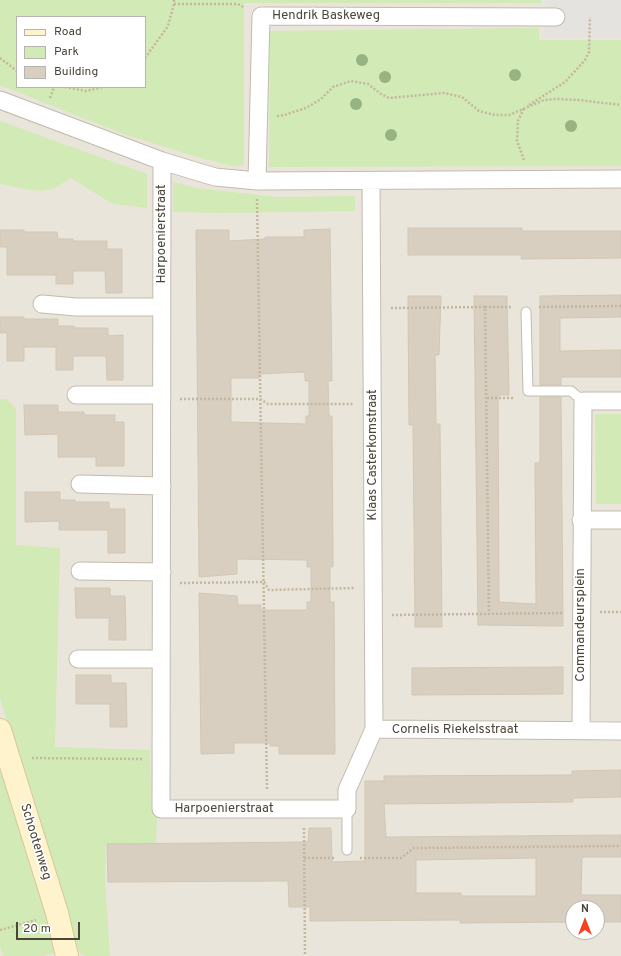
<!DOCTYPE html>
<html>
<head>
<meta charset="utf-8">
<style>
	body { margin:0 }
	#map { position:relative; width:621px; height:956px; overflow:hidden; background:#f6f3ec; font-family:Overpass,sans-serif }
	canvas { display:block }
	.legend { position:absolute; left:16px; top:16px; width:130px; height:72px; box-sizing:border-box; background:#fff; border:1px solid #b7b4b0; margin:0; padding:5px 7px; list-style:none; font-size:12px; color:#4b4439 }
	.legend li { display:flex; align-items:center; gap:8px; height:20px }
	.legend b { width:20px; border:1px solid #b7b4b0 }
	.north { position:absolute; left:565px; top:900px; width:40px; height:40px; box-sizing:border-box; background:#fff; border:1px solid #b7b4b0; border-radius:50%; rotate:0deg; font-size:11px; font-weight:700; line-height:16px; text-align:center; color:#4b4439 }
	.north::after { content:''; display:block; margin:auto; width:14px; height:18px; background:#fc3f1d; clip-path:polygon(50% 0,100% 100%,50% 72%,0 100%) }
	.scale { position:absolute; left:16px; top:922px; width:64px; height:18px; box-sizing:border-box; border:2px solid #4b4439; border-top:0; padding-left:5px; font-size:12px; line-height:14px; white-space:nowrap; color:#4b4439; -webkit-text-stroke:3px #fff; paint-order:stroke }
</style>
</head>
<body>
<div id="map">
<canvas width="621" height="956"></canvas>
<ul class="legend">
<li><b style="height:5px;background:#fff3cd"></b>Road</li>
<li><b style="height:11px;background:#d2eab5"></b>Park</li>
<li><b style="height:11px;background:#d8cfc1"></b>Building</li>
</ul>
<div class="north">N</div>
<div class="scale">20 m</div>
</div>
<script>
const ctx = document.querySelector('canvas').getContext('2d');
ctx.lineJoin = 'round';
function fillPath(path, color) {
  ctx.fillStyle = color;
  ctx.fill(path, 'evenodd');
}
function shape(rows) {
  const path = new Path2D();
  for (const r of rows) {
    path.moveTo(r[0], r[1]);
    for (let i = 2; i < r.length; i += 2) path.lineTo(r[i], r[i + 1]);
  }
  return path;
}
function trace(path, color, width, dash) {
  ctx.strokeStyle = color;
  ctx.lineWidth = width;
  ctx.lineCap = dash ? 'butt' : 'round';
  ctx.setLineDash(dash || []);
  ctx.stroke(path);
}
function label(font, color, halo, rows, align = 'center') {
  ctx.font = font + ' Overpass,sans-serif';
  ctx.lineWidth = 3;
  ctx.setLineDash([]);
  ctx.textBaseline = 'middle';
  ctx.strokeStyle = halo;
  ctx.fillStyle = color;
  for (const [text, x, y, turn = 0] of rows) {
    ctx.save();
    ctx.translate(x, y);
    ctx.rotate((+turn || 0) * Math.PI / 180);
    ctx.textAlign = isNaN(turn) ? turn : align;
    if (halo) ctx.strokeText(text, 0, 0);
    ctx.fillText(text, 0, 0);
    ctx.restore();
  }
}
const residential = shape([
	[140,0,621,0,621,956,0,956,0,62,17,87,145,87,145,17],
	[573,908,597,908,597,932,573,932]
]);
const green = shape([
	[0,0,541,0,541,3,244,3,244,166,231,166,194,156,123,134,0,85],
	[17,17,145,17,145,87,17,87],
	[539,28,539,40,621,40,621,166,269,167,270,31],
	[0,121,147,174,147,208,113,204,71,178,53,189,40,191,25,189,0,184],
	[173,182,196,188,277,197,355,196,355,211,222,213,173,212],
	[0,399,7,399,16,409,16,545,60,548,55,747,150,750,151,807,154,816,157,818,156,845,106,844,105,881,110,956,85,956,80,953,62,904,0,698],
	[595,414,621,414,621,504,596,504],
	[0,757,60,951,43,956,3,956,0,946]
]);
const parking = shape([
	[545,0,621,0,621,38,544,38]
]);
const building = shape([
	[408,228,522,228,522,231,621,231,621,258,521,259,522,255,408,255,408,228],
	[330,229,332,381,328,381,329,416,332,416,333,567,330,567,330,602,334,602,335,754,279,754,279,746,270,746,270,743,234,743,234,753,201,754,199,593,237,596,238,605,261,605,261,610,307,610,307,602,311,602,311,567,307,567,307,560,237,559,237,574,199,577,196,230,229,230,229,241,265,239,265,237,304,237,304,230,330,229],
	[305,372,305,381,309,381,309,416,306,416,306,424,231,422,231,378,259,378,259,374,305,372],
	[0,230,24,230,24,232,57,232,58,239,73,239,73,241,107,241,107,249,122,249,122,293,106,293,105,271,73,271,73,284,56,284,56,275,7,275,7,247,0,247,0,230],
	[621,295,621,317,560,318,560,351,621,350,621,377,561,377,561,385,540,385,540,296,621,295],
	[408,296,441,296,439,355,435,355,436,424,440,424,442,627,415,627,413,425,409,425,408,296],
	[474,296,507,296,509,395,498,395,499,602,536,604,535,463,540,463,540,397,561,397,563,626,478,625,474,296],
	[0,317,24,317,24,319,58,319,58,326,74,326,74,328,108,328,108,336,123,335,123,380,107,380,106,356,73,356,73,370,56,370,56,347,24,347,24,361,7,361,7,333,0,333,0,317],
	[24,405,58,405,58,412,84,412,84,415,115,415,115,422,124,422,124,466,96,466,96,457,58,457,58,434,25,435,24,405],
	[25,492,60,492,60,500,75,500,75,502,109,502,109,509,125,509,125,553,108,553,108,530,59,530,59,521,25,522,25,492],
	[75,588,110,588,110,596,125,596,126,640,109,640,109,618,76,618,75,588],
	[563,667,563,694,412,695,412,668,563,667],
	[76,675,111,675,111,683,126,683,127,727,110,727,110,704,76,704,76,675],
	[621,770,621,797,573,798,573,802,384,804,386,837,621,835,621,857,582,857,581,895,621,895,621,922,597,922,597,908,573,908,573,922,460,923,460,920,310,921,310,907,289,907,288,881,108,882,107,844,308,842,309,828,331,828,332,862,365,861,365,781,384,781,384,776,572,775,572,771,621,770],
	[536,858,536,896,461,896,461,893,416,893,416,860,536,858]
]);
const path = shape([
	[174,0,174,4,238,4,245,8],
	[0,58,17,71],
	[145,58,168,26,174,4],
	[65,87,86,91,103,87],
	[50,98,54,87],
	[529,105,565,82,585,60,589,52,590,17],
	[277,116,284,115,306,108,321,99,333,87,351,81,368,84,381,94,389,98,444,93,462,97,479,111,495,115,509,115,544,100,557,99,579,100,621,105],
	[524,160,517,141,518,121,524,108],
	[257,199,267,790],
	[485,307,513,307],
	[539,307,621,306],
	[391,308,485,307,489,614],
	[487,398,515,398],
	[180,399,260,399,268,404,353,404],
	[180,583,264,582,269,590,355,588],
	[600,612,621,612],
	[392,615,563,613],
	[32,758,143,759],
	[304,828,305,956],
	[304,858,334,858],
	[360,858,401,858,414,848,621,846],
	[0,930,36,920]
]);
const lane = shape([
	[526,312,528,391,571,391,583,401],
	[347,850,347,809]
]);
const street = shape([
	[0,100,162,161,215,177,257,181,621,179],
	[162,161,161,809,347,809,347,790,374,729,621,731],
	[257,181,261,16,556,17],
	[371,181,374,729],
	[42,304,76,307,162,307],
	[76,395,162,395],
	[80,484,162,486],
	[581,520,621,520],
	[80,571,162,572],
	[78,659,161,659],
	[581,730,583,401,621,401]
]);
const secondary = shape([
	[0,730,57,913,67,956]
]);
const trees = [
	[362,60],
	[515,75],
	[385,77],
	[356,104],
	[571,126],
	[391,135]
];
const streetNames = [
	["Hendrik Baskeweg",326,16],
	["Harpoenierstraat",162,234,-90],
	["Klaas Casterkomstraat",373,455,-90],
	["Commandeursplein",581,625,-90],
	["Cornelis Riekelsstraat",455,730],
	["Harpoenierstraat",224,809],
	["Schootenweg",35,842,73]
];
fillPath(residential, '#eae5da');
fillPath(green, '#d2eab5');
fillPath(parking, '#e5e3e0');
fillPath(building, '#d8cfc1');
trace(building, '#d3c7b4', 1);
trace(lane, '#c2bbae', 11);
trace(street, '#c2bbae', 19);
trace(secondary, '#d6c79b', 24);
trace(path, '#c4b79f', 2.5, [2, 2]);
trace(lane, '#fff', 9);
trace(street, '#fff', 17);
trace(secondary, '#fff3cd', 22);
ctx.fillStyle = '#97b381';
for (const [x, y] of trees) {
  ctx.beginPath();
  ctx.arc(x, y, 6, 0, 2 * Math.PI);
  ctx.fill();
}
label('13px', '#4b4439', '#fff', streetNames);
</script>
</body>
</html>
